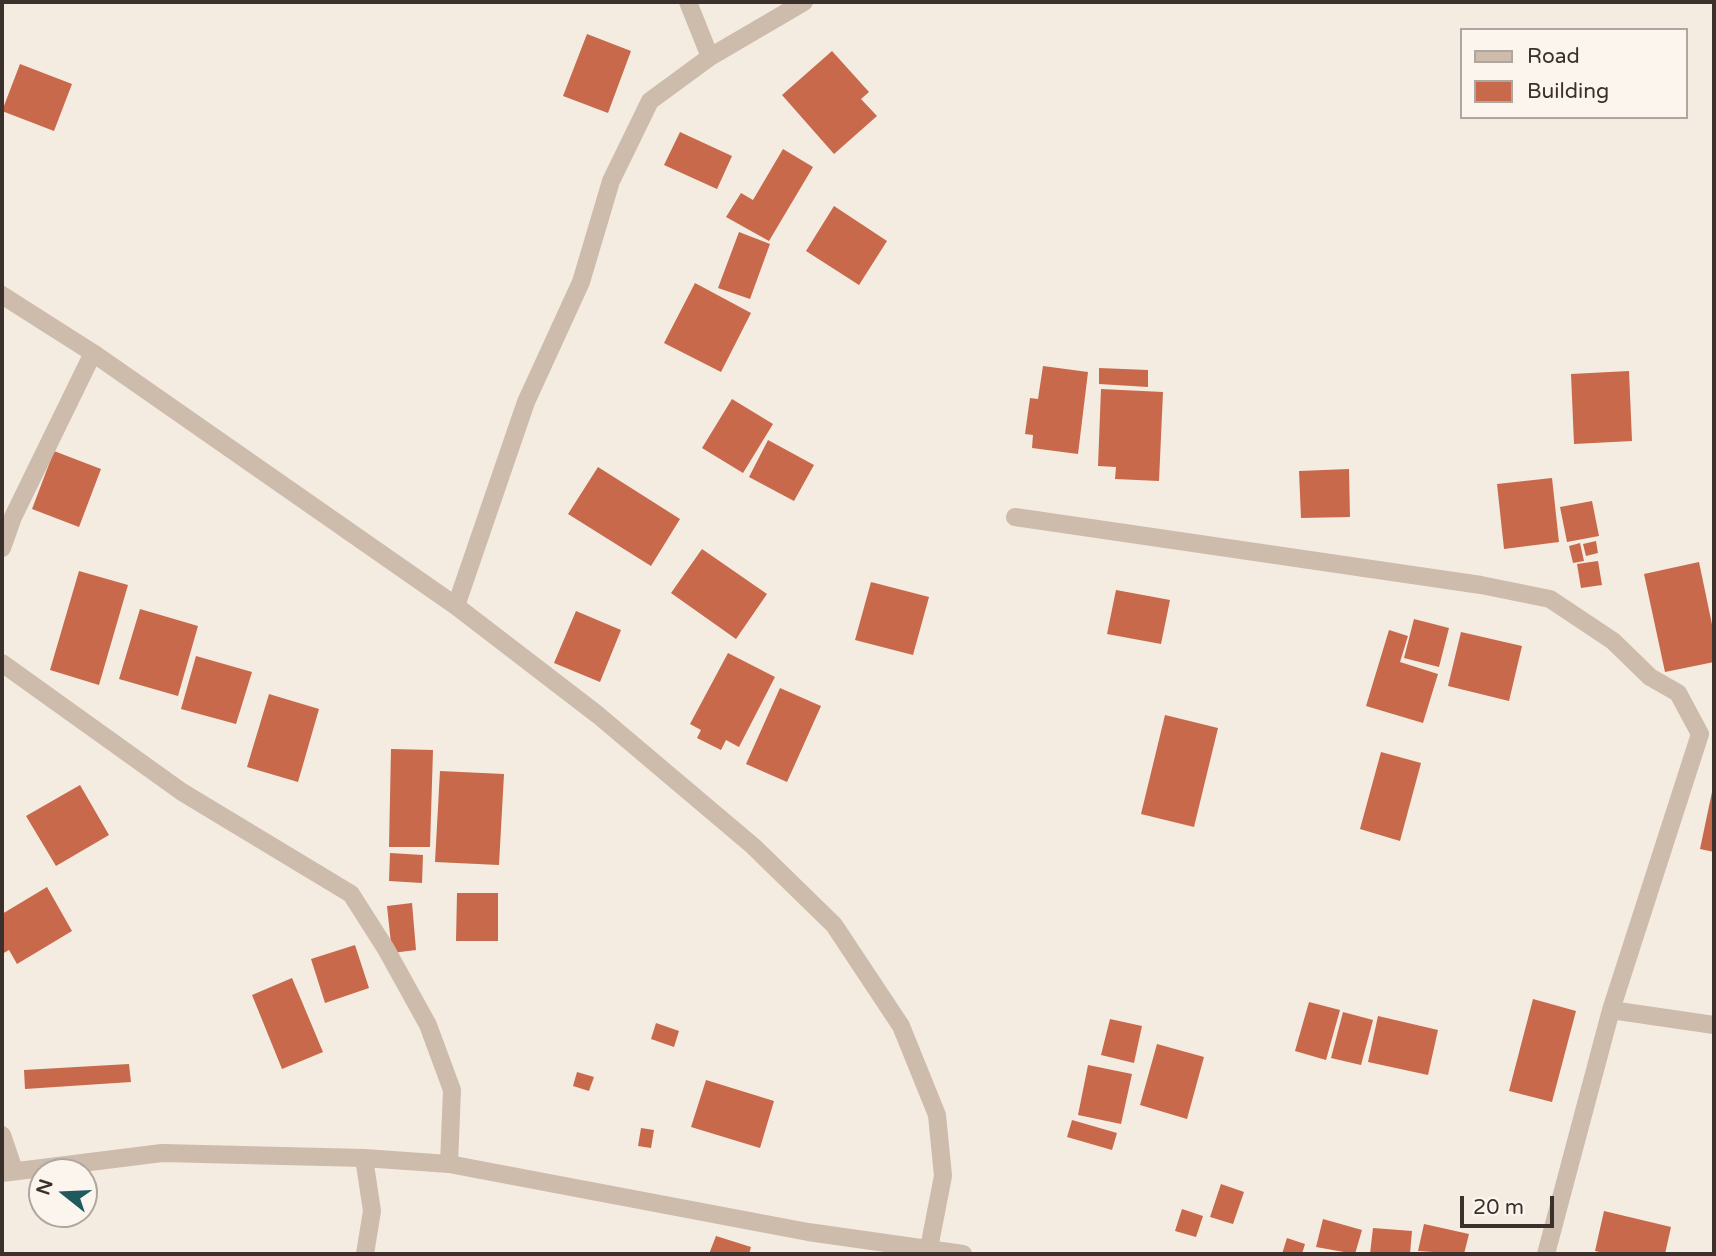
<!DOCTYPE html>
<html>
<head>
<meta charset="utf-8">
<style>
	body { margin:0 }
	#map { position:relative; width:1716px; height:1256px; overflow:hidden; background:#f4ebe1; font-family:"Varela Round",sans-serif }
	canvas { display:block }
	.frame { position:absolute; inset:0; border:4px solid #3b302b; pointer-events:none }
	.legend { position:absolute; left:1460px; top:28px; width:228px; height:91px; box-sizing:border-box; background:#fbf5ee; border:2px solid #aea6a0; margin:0; padding:9px 12px; list-style:none; font-size:21px; color:#3b302b }
	.legend li { display:flex; align-items:center; gap:14px; height:35px }
	.legend b { width:35px; border:2px solid #aea6a0 }
	.north { position:absolute; left:28px; top:1158px; width:70px; height:70px; box-sizing:border-box; background:#fbf5ee; border:2px solid #aea6a0; border-radius:50%; rotate:288deg; font-size:19px; font-weight:700; line-height:28px; text-align:center; color:#3b302b }
	.north::after { content:''; display:block; margin:auto; width:24px; height:32px; background:#1f5a5e; clip-path:polygon(50% 0,100% 100%,50% 72%,0 100%) }
	.scale { position:absolute; left:1460px; top:1196px; width:94px; height:32px; box-sizing:border-box; border:4px solid #3b302b; border-top:0; padding-left:9px; font-size:21px; line-height:24px; white-space:nowrap; color:#3b302b; -webkit-text-stroke:5px #fbf5ee; paint-order:stroke }
</style>
</head>
<body>
<div id="map">
<canvas width="1716" height="1256"></canvas>
<div class="frame"></div>
<ul class="legend">
<li><b style="height:9px;background:#cdbbac"></b>Road</li>
<li><b style="height:19px;background:#c8694b"></b>Building</li>
</ul>
<div class="north">N</div>
<div class="scale">20 m</div>
</div>
<script>
const ctx = document.querySelector('canvas').getContext('2d');
ctx.lineJoin = 'round';
function fillPath(path, color) {
  ctx.fillStyle = color;
  ctx.fill(path, 'evenodd');
}
function shape(rows) {
  const path = new Path2D();
  for (const r of rows) {
    path.moveTo(r[0], r[1]);
    for (let i = 2; i < r.length; i += 2) path.lineTo(r[i], r[i + 1]);
  }
  return path;
}
function trace(path, color, width, dash) {
  ctx.strokeStyle = color;
  ctx.lineWidth = width;
  ctx.lineCap = dash ? 'butt' : 'round';
  ctx.setLineDash(dash || []);
  ctx.stroke(path);
}
const building = shape([
	[587,34,631,51,608,113,563,96],
	[832,51,869,92,861,99,877,116,834,154,782,95],
	[20,64,72,84,54,131,2,111],
	[680,132,732,156,717,189,664,165],
	[783,149,813,167,769,241,726,217,741,193,753,200],
	[834,206,887,241,859,285,806,251],
	[739,232,770,244,750,299,718,288],
	[695,283,751,313,721,372,664,343],
	[1043,366,1088,372,1078,454,1032,448,1033,435,1025,434,1030,398,1038,399],
	[1099,368,1148,370,1148,387,1099,384],
	[1629,371,1632,441,1574,444,1571,374],
	[1101,389,1163,392,1159,481,1115,479,1116,467,1098,466],
	[732,399,773,424,743,473,702,448],
	[768,440,814,465,794,501,749,477],
	[54,451,101,469,79,527,32,509],
	[598,467,680,519,651,566,568,514],
	[1349,469,1350,517,1301,518,1299,471],
	[1552,478,1559,542,1504,549,1497,484],
	[1592,501,1599,536,1567,542,1560,507],
	[1596,541,1598,553,1586,556,1583,544],
	[1580,543,1584,561,1573,563,1569,546],
	[702,549,767,594,736,639,671,593],
	[1598,561,1602,585,1581,588,1577,564],
	[1699,562,1714,634,1714,662,1665,672,1644,574],
	[79,571,128,585,99,685,50,670],
	[871,582,929,597,913,655,855,640],
	[1116,590,1170,600,1161,644,1107,634],
	[140,609,198,626,178,696,119,679],
	[576,611,621,630,600,682,554,663],
	[1414,619,1449,628,1439,667,1404,658],
	[1389,630,1408,636,1400,662,1438,674,1423,723,1366,706],
	[1461,632,1522,646,1509,701,1448,686],
	[728,653,775,677,739,747,726,740,721,750,697,738,701,730,690,724],
	[196,656,252,672,236,724,181,709],
	[780,688,821,706,787,782,746,764],
	[269,694,319,709,298,782,247,767],
	[1165,715,1218,728,1194,827,1141,814],
	[391,749,433,750,430,847,389,847],
	[1381,752,1421,763,1400,841,1360,829],
	[440,771,504,774,499,865,435,862],
	[80,785,109,835,56,866,26,816],
	[1712,792,1714,793,1714,852,1700,849],
	[390,853,423,855,422,883,389,881],
	[47,887,72,931,17,964,9,950,2,954,2,914],
	[457,893,498,893,498,941,456,941],
	[412,903,416,950,392,953,387,906],
	[355,945,369,988,325,1003,311,959],
	[292,978,323,1052,282,1069,252,995],
	[1533,999,1576,1011,1552,1102,1509,1091],
	[1309,1002,1340,1010,1326,1060,1295,1051],
	[1343,1012,1373,1020,1361,1065,1331,1058],
	[1378,1016,1438,1030,1428,1075,1368,1062],
	[1110,1019,1142,1026,1134,1063,1101,1055],
	[656,1023,679,1031,674,1047,651,1039],
	[1157,1044,1204,1057,1187,1119,1140,1105],
	[129,1064,131,1082,25,1089,24,1070],
	[1088,1065,1132,1074,1121,1124,1078,1115],
	[577,1072,594,1077,589,1091,573,1086],
	[706,1080,774,1101,760,1148,691,1127],
	[1072,1120,1117,1133,1112,1150,1067,1137],
	[641,1128,654,1130,651,1148,638,1146],
	[1221,1184,1244,1192,1233,1224,1210,1217],
	[1182,1209,1203,1216,1196,1237,1175,1231],
	[1604,1211,1671,1227,1665,1254,1609,1254,1595,1251],
	[1323,1219,1362,1230,1355,1254,1316,1247],
	[1424,1224,1469,1234,1464,1254,1418,1251],
	[1373,1228,1412,1231,1410,1254,1370,1254],
	[716,1236,751,1247,749,1254,709,1254],
	[1287,1238,1305,1244,1302,1254,1282,1254]
]);
const minor = shape([
	[688,2,710,57],
	[2,295,93,353,456,606,598,715,753,846,834,925,901,1026,937,1115,943,1176,929,1248],
	[1015,517,1481,585,1550,599,1613,641,1650,677,1678,693,1700,734,1611,1010,1546,1254],
	[2,548,13,517,93,353],
	[456,606,526,402,581,282,611,181,650,101,710,57,804,2],
	[2,663,182,792,351,894,386,949,428,1025,452,1090,449,1164],
	[1611,1010,1714,1025],
	[2,1135,14,1170],
	[364,1158,372,1211,365,1254],
	[2,1173,162,1153,364,1158,449,1164,808,1232,963,1254]
]);
fillPath(building, '#c8694b');
trace(minor, '#cdbbac', 18);
</script>
</body>
</html>
